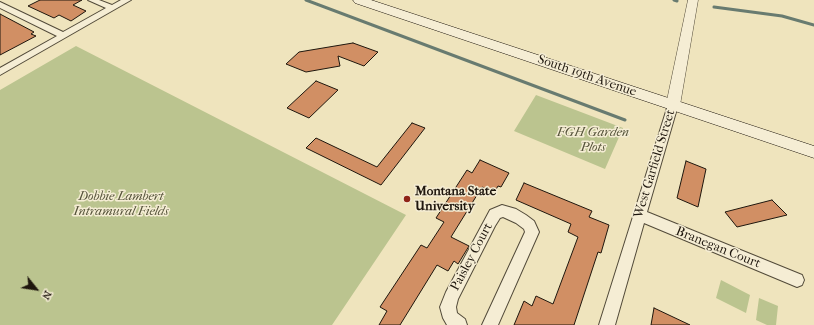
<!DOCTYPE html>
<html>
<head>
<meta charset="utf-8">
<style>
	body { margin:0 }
	#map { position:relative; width:814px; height:325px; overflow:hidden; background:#efe4bd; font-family:"IM FELL French Canon",serif }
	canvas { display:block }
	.north { position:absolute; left:16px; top:269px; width:40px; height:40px; -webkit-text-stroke:3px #f5edd4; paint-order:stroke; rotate:120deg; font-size:11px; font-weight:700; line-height:16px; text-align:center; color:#1e160d }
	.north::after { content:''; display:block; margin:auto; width:14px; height:18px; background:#1e160d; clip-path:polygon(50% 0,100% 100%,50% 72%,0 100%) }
</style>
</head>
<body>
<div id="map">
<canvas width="814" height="325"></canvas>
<div class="north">N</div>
</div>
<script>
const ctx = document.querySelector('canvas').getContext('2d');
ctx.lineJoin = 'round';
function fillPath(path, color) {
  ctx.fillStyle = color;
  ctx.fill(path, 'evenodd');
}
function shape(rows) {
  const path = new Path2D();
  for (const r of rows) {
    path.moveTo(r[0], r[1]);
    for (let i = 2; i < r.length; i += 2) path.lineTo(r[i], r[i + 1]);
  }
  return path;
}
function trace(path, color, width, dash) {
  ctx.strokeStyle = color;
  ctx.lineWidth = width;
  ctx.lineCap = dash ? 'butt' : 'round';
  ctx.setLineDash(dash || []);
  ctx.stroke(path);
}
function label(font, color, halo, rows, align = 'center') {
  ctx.font = font + ' "IM FELL French Canon",serif';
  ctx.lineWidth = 3;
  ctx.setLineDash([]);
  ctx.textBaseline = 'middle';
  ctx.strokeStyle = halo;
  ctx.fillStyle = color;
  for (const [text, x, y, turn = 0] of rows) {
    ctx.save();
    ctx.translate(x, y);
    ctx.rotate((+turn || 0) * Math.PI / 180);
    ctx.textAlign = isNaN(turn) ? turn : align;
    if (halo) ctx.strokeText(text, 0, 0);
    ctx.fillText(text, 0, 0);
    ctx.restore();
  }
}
const green = shape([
	[76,46,406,215,332,325,0,325,0,90],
	[536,95,623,128,605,169,514,131],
	[721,280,750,295,746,313,716,298],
	[759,298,778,306,776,325,767,325,756,320]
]);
const stream = shape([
	[306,0,625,120],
	[674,0,677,1],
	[714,7,782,16,814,25]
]);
const building = shape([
	[40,0,82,0,73,5,86,11,71,21,59,15,54,18,28,6,40,0],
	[0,14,34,32,31,34,36,36,0,55,0,14],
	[353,43,378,52,364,66,338,56,340,66,306,72,286,64,299,52,353,43],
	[316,81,338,90,309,118,287,108,316,81],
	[412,123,425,128,381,185,306,148,316,138,377,167,412,123],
	[480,160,509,173,501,187,498,186,494,193,482,187,451,237,469,246,458,264,454,261,448,271,437,265,400,325,379,325,387,311,380,307,421,245,427,248,444,222,436,218,467,170,472,173,480,160],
	[686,161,706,169,698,207,677,198,686,161],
	[524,183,592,211,589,217,609,225,601,253,598,252,574,325,514,325,524,301,532,306,536,296,553,304,578,237,568,232,571,224,516,200,524,183],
	[772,200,787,215,737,227,725,212,772,200],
	[654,308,690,325,651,325,654,308]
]);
const minor = shape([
	[88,0,99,0,112,5,121,0,131,0,0,75,0,68,57,36,0,8,0,2,63,32,106,8,88,0],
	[673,101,677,102,678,105,647,212,802,275,804,280,802,285,797,287,644,223,615,325,599,325,668,105,669,102,673,101],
	[502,205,516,209,526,215,534,221,539,232,498,325,482,325,525,232,524,229,516,223,503,217,500,218,495,226,458,299,456,307,457,313,465,319,467,325,447,325,443,318,440,307,446,292,490,210,502,205]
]);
const tertiary = shape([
	[688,0,698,0,680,105,678,108,673,110,668,108,666,105,688,0]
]);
const secondary = shape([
	[353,0,371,0,814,146,814,158,355,3,353,0]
]);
const markers = [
	[407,199,4,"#8f2418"]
];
const streetNames = [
	["South 19th Avenue",587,76,19],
	["West Garfield Street",655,164,-73],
	["Branegan Court",718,248,22],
	["Paisley Court",472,257,-62]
];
const parkNames = [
	["FGH Garden",593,133],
	["Plots",593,148],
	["Dobbie Lambert",121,197],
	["Intramural Fields",121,212]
];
const poiNames = [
	["Montana State",415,192],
	["University",415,207]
];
fillPath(green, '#bbc48f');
trace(stream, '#687b70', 3);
fillPath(building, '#d18f64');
trace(building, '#1e160d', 1);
trace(minor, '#524a39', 2);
trace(tertiary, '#524a39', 1);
trace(secondary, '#1e160d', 1);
fillPath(minor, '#f5edd4');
fillPath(tertiary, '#f5edd4');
fillPath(secondary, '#f5edd4');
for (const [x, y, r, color] of markers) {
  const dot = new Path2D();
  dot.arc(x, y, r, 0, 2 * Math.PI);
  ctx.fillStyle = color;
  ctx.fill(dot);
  trace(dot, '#f5edd4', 1.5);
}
label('13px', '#1e160d', '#f5edd4', streetNames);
label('italic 13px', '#55533a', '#f5edd4', parkNames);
label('bold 13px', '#1e160d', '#f5edd4', poiNames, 'left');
</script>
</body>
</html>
